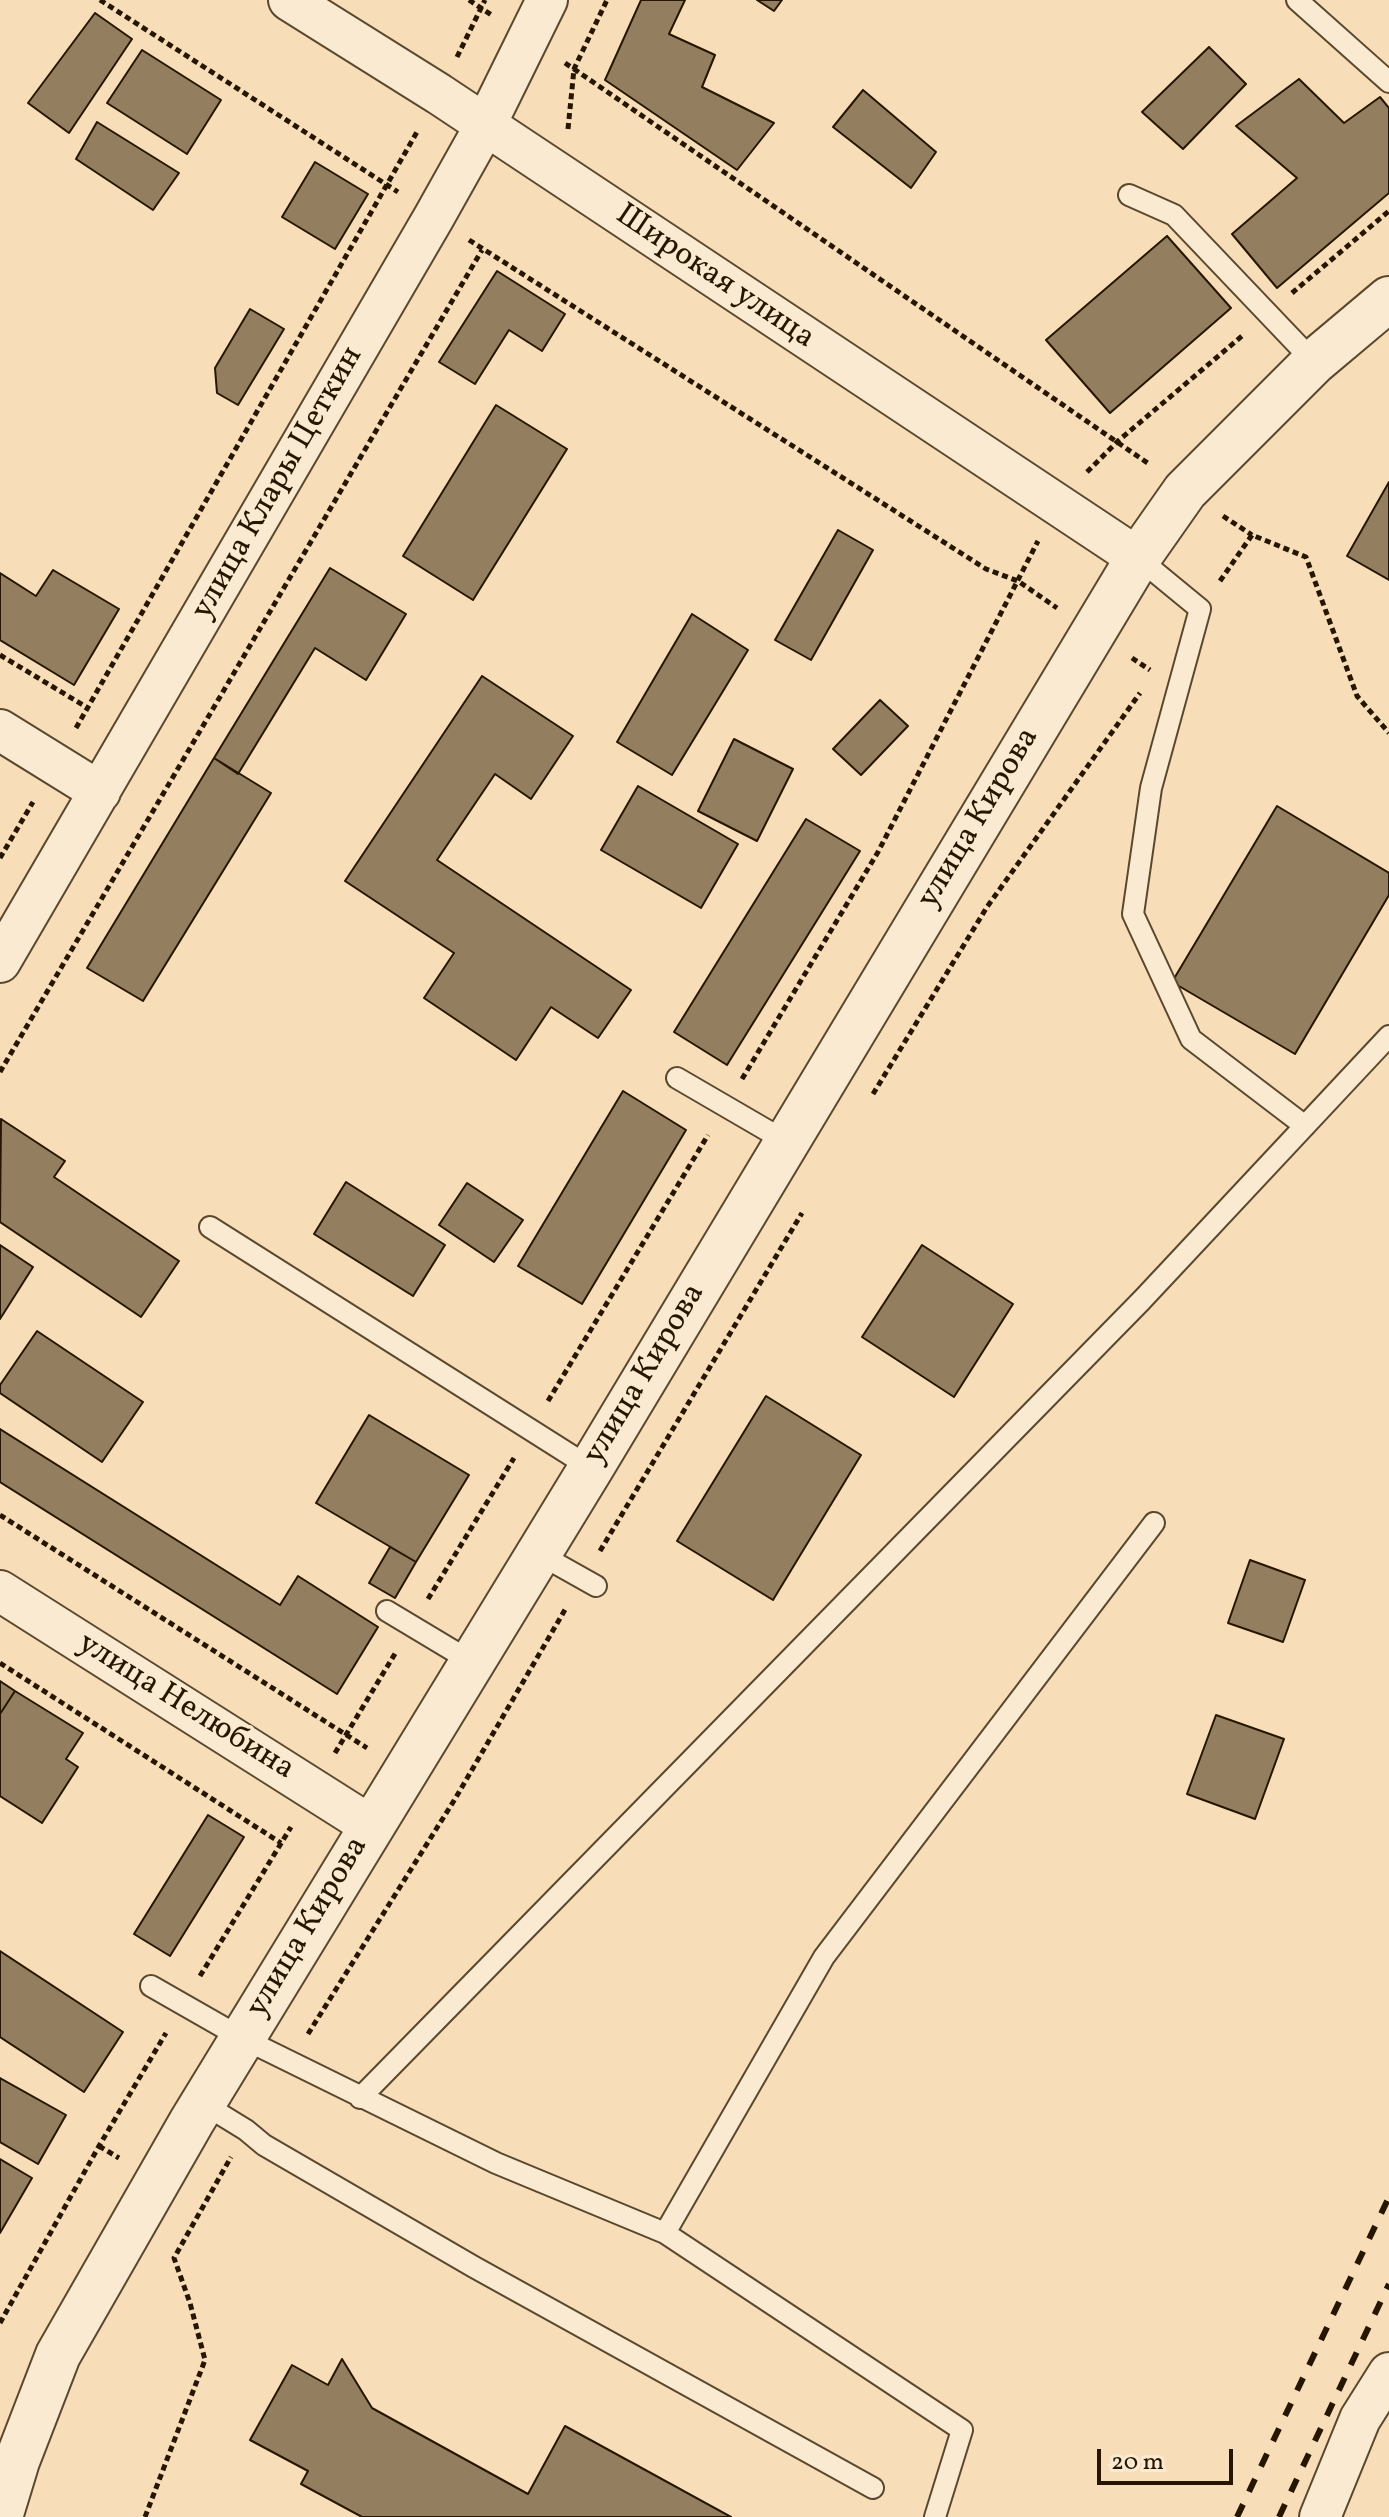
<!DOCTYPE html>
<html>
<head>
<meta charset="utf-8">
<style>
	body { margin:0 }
	#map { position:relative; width:1389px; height:2517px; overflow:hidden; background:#f8deb8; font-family:Vollkorn,serif }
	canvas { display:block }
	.scale { position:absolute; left:1097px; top:2449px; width:136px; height:36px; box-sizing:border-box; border:4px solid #261600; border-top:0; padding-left:10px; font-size:24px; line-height:28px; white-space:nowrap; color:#261600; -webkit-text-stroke:6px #faead1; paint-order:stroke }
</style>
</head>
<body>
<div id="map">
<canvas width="1389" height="2517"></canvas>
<div class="scale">20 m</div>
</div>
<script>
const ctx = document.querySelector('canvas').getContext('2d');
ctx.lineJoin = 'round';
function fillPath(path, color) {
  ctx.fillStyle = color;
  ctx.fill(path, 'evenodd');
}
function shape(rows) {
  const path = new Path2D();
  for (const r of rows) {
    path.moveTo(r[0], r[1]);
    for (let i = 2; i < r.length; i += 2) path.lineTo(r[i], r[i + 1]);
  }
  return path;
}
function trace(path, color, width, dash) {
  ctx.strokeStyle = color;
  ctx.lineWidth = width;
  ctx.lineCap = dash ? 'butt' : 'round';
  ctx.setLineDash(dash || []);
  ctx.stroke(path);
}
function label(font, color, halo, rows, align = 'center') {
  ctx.font = font + ' Vollkorn,serif';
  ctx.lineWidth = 7;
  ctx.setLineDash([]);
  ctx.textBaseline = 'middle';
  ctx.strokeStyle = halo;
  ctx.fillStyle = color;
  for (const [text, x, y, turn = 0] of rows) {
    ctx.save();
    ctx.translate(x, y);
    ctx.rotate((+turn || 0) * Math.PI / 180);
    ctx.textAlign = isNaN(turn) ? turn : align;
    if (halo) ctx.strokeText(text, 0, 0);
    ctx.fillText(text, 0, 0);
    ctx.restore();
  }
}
const building = shape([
	[641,0,685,0,669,34,715,55,702,87,774,123,737,170,605,80,641,0],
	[757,0,782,0,774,11,757,0],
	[95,13,132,39,69,133,28,103,95,13],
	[1209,47,1246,84,1183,149,1142,112,1209,47],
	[142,50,221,100,187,154,107,103,142,50],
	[1299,79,1344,123,1380,97,1389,108,1389,193,1277,288,1232,234,1297,178,1236,126,1299,79],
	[863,90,936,152,911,188,833,127,863,90],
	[97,122,179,173,153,210,76,159,97,122],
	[315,162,368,194,335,249,282,217,315,162],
	[1167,236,1231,308,1110,413,1046,340,1167,236],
	[497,271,565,314,542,351,509,330,475,384,439,362,497,271],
	[250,309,284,329,238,405,217,393,215,368,250,309],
	[496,405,567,449,473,600,403,556,496,405],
	[1389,482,1389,580,1347,556,1389,482],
	[838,530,873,550,811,660,775,640,838,530],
	[330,568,406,614,366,680,315,648,238,774,214,758,330,568],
	[53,570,119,609,74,685,0,640,0,573,36,596,53,570],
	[692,614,748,650,672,775,617,742,692,614],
	[482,676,573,736,531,799,495,774,437,860,631,990,598,1038,551,1007,516,1060,424,998,454,953,345,881,482,676],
	[880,700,908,726,861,775,833,749,880,700],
	[734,739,793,769,757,841,698,811,734,739],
	[214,758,271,793,143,1001,87,968,214,758],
	[638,786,738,844,701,908,601,850,638,786],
	[1277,806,1389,873,1389,895,1295,1054,1172,982,1277,806],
	[806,819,860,851,727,1065,674,1032,806,819],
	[623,1091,686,1130,582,1304,518,1266,623,1091],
	[1,1119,65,1161,54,1177,179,1261,141,1317,0,1222,1,1119],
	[346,1182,445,1245,413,1296,314,1234,346,1182],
	[467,1183,523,1220,494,1262,439,1225,467,1183],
	[0,1245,33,1267,0,1319,0,1245],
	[922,1245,1013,1304,954,1397,862,1337,922,1245],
	[37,1331,143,1402,102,1462,0,1393,0,1385,37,1331],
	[766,1396,861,1455,773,1600,677,1541,766,1396],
	[369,1415,469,1475,416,1562,316,1503,369,1415],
	[0,1429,280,1605,298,1576,378,1627,337,1694,0,1482,0,1429],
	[390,1547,416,1562,395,1598,369,1583,390,1547],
	[1250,1560,1305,1580,1283,1642,1228,1623,1250,1560],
	[0,1681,15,1691,0,1714,0,1681],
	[15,1691,83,1733,66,1759,78,1767,42,1823,0,1796,0,1714,15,1691],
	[1216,1715,1284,1739,1255,1819,1187,1794,1216,1715],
	[208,1815,244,1837,170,1956,134,1934,208,1815],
	[0,1951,123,2032,84,2092,0,2037,0,1951],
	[0,2078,66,2115,38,2164,0,2142,0,2078],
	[0,2159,32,2178,0,2233,0,2159],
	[342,2359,372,2408,528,2494,565,2426,731,2517,362,2517,301,2484,308,2471,250,2440,292,2365,328,2385,342,2359]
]);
const path = shape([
	[100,0,398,192],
	[469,0,493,16],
	[457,57,485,0],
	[565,63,574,69,607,0],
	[568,129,574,69,1149,464],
	[469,240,986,569,1018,581,1057,608],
	[1292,293,1389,211],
	[1087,472,1118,441,1242,336],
	[1223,516,1252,535],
	[1220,581,1252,535,1306,557,1357,696,1389,733],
	[0,655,88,708],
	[1132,658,1150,670],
	[76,728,417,132],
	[0,858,33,802],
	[0,1072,482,250],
	[742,1079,878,852,1038,541],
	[873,1094,987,907,1140,693],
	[548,1401,708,1135],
	[0,1515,367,1748],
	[600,1551,802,1213],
	[428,1599,514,1458],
	[0,1663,281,1843],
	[335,1753,396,1652],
	[200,1976,291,1827],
	[308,2034,455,1799,566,1608],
	[99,2146,119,2158],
	[0,2323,99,2146,166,2033],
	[145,2517,205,2360,190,2303,174,2258,231,2157]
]);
const service = shape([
	[1297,0,1389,82],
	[1129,195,1174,215,1314,362],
	[1138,558,1200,609,1151,788,1133,914,1191,1039,1305,1126],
	[677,1078,787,1142],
	[210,1227,591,1468],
	[539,1554,596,1586],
	[387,1611,472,1662],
	[151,1986,242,2038,496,2163,665,2233,824,1957,1154,1523],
	[360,2098,1142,1300,1389,1036],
	[202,2103,246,2130,264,2145,474,2267,873,2488],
	[665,2233,962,2430,935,2517]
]);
const minor = shape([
	[289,0,439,94,1138,558],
	[0,730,100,792],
	[0,962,434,217,485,126,547,0],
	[0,1591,371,1826],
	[1320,2517,1360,2419,1389,2373]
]);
const tertiary = shape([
	[0,2517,17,2461,58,2355,192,2121,591,1468,1138,558,1185,491,1314,362,1389,299]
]);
const rail = shape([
	[1237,2517,1389,2197],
	[1279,2517,1389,2284]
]);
const streetNames = [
	["Широкая улица",714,278,34],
	["улица Клары Цеткин",279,484,-60],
	["улица Кирова",980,819,-59],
	["улица Кирова",646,1375,-59],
	["улица Нелюбина",185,1708,32],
	["улица Кирова",309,1928,-59]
];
fillPath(building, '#937e60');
trace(building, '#261600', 2);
trace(service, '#5a482e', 24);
trace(minor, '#5a482e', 44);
trace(tertiary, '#5a482e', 48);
trace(path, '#261600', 5, [6, 4]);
trace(service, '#faead1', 20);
trace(minor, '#faead1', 40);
trace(tertiary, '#faead1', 44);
trace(rail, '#261600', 6, [14, 14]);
label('32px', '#261600', '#faead1', streetNames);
</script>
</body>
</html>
